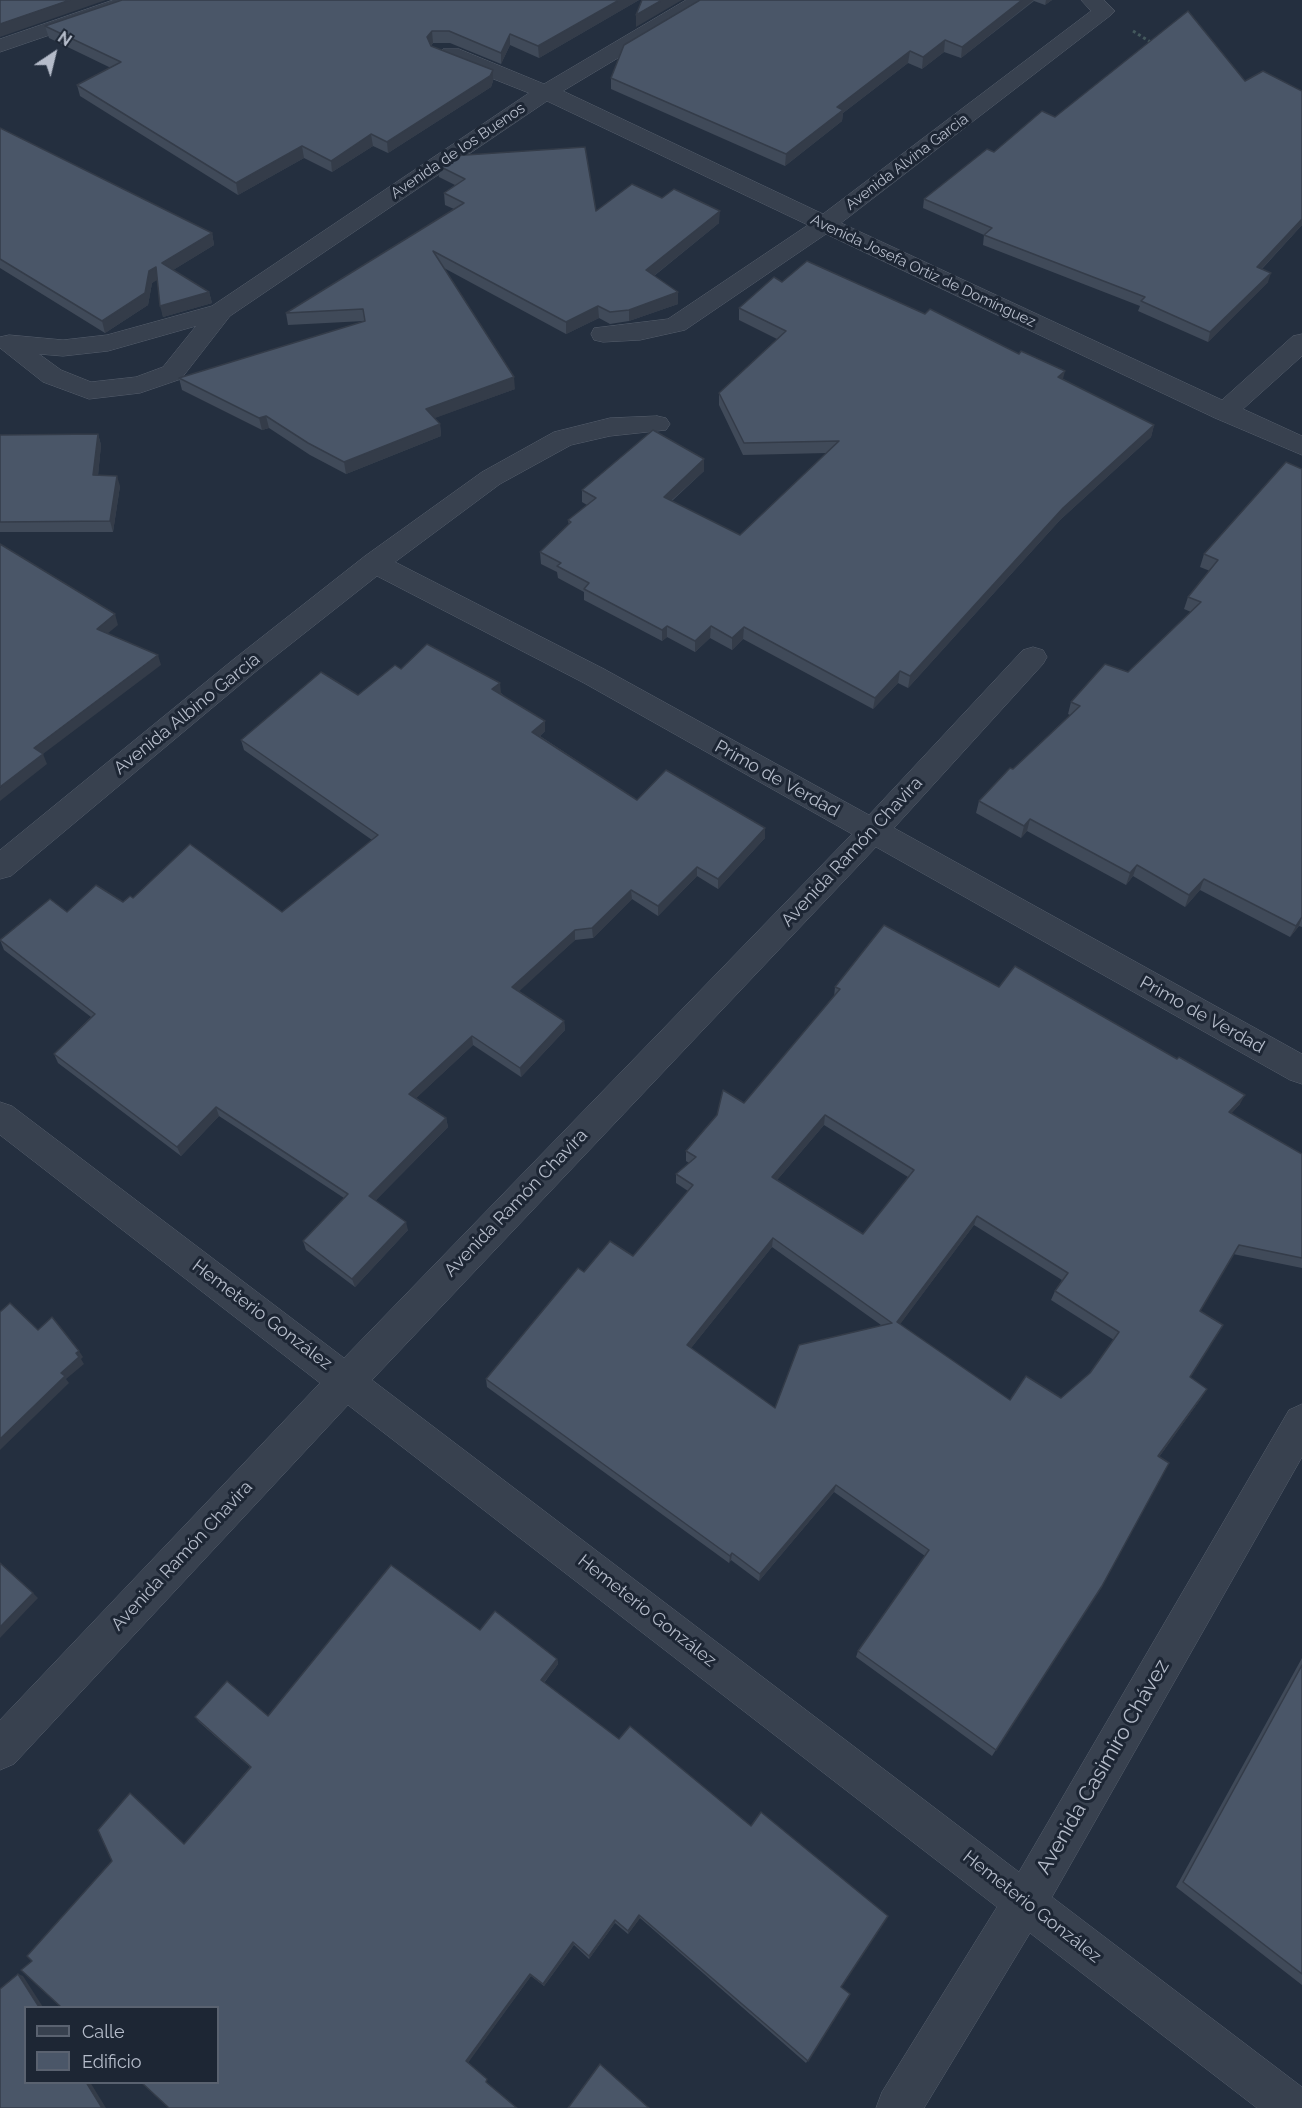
<!DOCTYPE html>
<html>
<head>
<meta charset="utf-8">
<style>
	body { margin:0 }
	#map { position:relative; width:1302px; height:2108px; overflow:hidden; background:#242f3f; font-family:Raleway,sans-serif }
	canvas { display:block }
	.legend { position:absolute; left:24px; top:2006px; width:195px; height:78px; box-sizing:border-box; background:#1d2634; border:2px solid #5a6270; margin:0; padding:8px 10px; list-style:none; font-size:18px; color:#b5bcca }
	.legend li { display:flex; align-items:center; gap:12px; height:30px }
	.legend b { width:30px; border:2px solid #5a6270 }
	.north { position:absolute; left:24px; top:24px; width:60px; height:60px; -webkit-text-stroke:4px #1d2634; paint-order:stroke; rotate:35deg; font-size:16px; font-weight:700; line-height:24px; text-align:center; color:#b5bcca }
	.north::after { content:''; display:block; margin:auto; width:21px; height:27px; background:#b5bcca; clip-path:polygon(50% 0,100% 100%,50% 72%,0 100%) }
</style>
</head>
<body>
<div id="map">
<canvas width="1302" height="2108"></canvas>
<ul class="legend">
<li><b style="height:8px;background:#38414f"></b>Calle</li>
<li><b style="height:16px;background:#4a5668"></b>Edificio</li>
</ul>
<div class="north">N</div>
</div>
<script>
const ctx = document.querySelector('canvas').getContext('2d');
ctx.lineJoin = 'round';
function shape(rows) {
  const path = new Path2D();
  for (const r of rows) {
    path.moveTo(r[0], r[1]);
    for (let i = 2; i < r.length; i += 2) path.lineTo(r[i], r[i + 1]);
  }
  return path;
}
function trace(path, color, width, dash) {
  ctx.strokeStyle = color;
  ctx.lineWidth = width;
  ctx.lineCap = dash ? 'butt' : 'round';
  ctx.setLineDash(dash || []);
  ctx.stroke(path);
}
function fillPath(path, color) {
  ctx.fillStyle = color;
  ctx.fill(path, 'evenodd');
}
function label(font, color, halo, rows, align = 'center') {
  ctx.font = font + ' Raleway,sans-serif';
  ctx.lineWidth = 6;
  ctx.setLineDash([]);
  ctx.textBaseline = 'middle';
  ctx.strokeStyle = halo;
  ctx.fillStyle = color;
  for (const [text, x, y, turn = 0] of rows) {
    ctx.save();
    ctx.translate(x, y);
    ctx.rotate((+turn || 0) * Math.PI / 180);
    ctx.textAlign = isNaN(turn) ? turn : align;
    if (halo) ctx.strokeText(text, 0, 0);
    ctx.fillText(text, 0, 0);
    ctx.restore();
  }
}
const path = shape([
	[1133,31,1152,43]
]);
const minor = shape([
	[113,0,144,0,140,4,0,52,0,39,113,0],
	[686,0,712,0,708,4,563,91,823,214,1091,11,1081,0,1104,0,1115,11,1111,15,841,223,1222,400,1293,336,1302,334,1302,356,1243,409,1302,436,1302,455,1215,418,826,234,685,330,640,340,603,342,594,340,591,334,594,328,668,319,808,225,547,101,230,316,181,379,140,393,89,399,43,382,0,348,0,337,9,335,63,340,107,335,212,306,529,93,443,59,440,54,443,49,459,49,544,84,686,0],
	[196,326,163,367,136,377,91,382,61,370,39,354,63,356,108,351,196,326],
	[657,416,666,418,670,424,666,430,610,436,571,445,500,484,395,562,604,669,869,815,1023,650,1033,647,1043,650,1047,657,1043,664,894,828,1302,1054,1302,1084,1290,1080,876,847,372,1380,1019,1872,1289,1410,1302,1404,1302,1457,1052,1897,1302,2087,1302,2108,1257,2108,1030,1933,924,2108,876,2108,882,2092,997,1907,348,1405,14,1764,0,1770,0,1720,320,1383,0,1135,0,1102,12,1106,344,1358,852,834,584,683,377,576,254,673,11,876,0,879,0,850,234,659,365,556,482,472,554,432,610,418,657,416]
]);
const wall = shape([
	[122,0,639,0,539,58,510,45,501,64,450,43,433,43,431,46,493,70,493,81,491,87,388,153,373,146,332,172,304,158,238,195,80,96,77,85,111,68,49,38,45,26],
	[700,0,1052,0,1045,5,1034,1,961,58,944,52,922,69,908,63,843,113,842,121,785,166,611,89,611,78],
	[1245,81,1302,91,1302,225,1262,269,1268,282,1208,342,1138,311,1140,306,983,245,984,235,923,208,924,199,994,152,1055,117],
	[0,128,212,233,214,245,173,270,209,292,212,303,163,317,157,279,152,283,148,305,105,333,0,268],
	[437,165,596,211,719,223,654,276,678,304,629,321,610,324,599,318,566,334,444,268,515,389,434,418,440,424,441,436,346,474,310,455,269,428,262,430,182,390,179,378,364,321,288,325,286,313,454,209,445,205,444,193,455,185,439,177],
	[782,282,1063,379,1154,425,1151,437,1060,520,908,688,898,683,873,709,743,639,732,650,710,638,695,652,667,637,662,641,584,600,584,592,558,578,557,572,541,564,540,552,569,525,568,520,587,505,582,502,582,490,704,459,704,471,672,501,740,535,827,453,743,455,719,405,719,393,777,339,739,320,739,308],
	[98,434,101,445,98,475,120,486,113,532,0,532,0,435],
	[1302,469,1302,927,1299,926,1290,937,1200,890,1185,907,1133,876,1126,885,1027,831,1021,838,976,813,979,801,1070,715,1068,714,1071,702,1128,672,1191,612,1184,609,1188,597,1210,571,1200,567,1204,554],
	[401,669,501,693,545,731,540,736,637,800,765,828,765,838,718,889,697,876,658,916,632,899,593,938,575,940,518,991,564,1021,565,1030,521,1077,473,1045,416,1098,446,1118,448,1127,375,1201,408,1230,355,1287,306,1250,303,1241,344,1198,219,1116,181,1156,58,1063,54,1054,91,1017,4,950,0,940,67,912,123,902,133,898,282,912,372,840,244,750,241,740,358,695],
	[835,987,999,987,1240,1104,1231,1113,1302,1154,1302,1268,1233,1254,1200,1311,1190,1377,1202,1397,1159,1457,1102,1586,992,1756,856,1657,858,1651,925,1556,834,1492,759,1581,731,1560,729,1563,487,1387,486,1379,584,1272,633,1256,688,1191,676,1183,676,1174,689,1163,686,1161,686,1151,744,1103,834,997],
	[824,1125,908,1177,863,1234,777,1180],
	[974,1225,1062,1280,1055,1291,1051,1300,1114,1340,1090,1373,1061,1398,1010,1400,900,1324],
	[772,1247,881,1325,775,1408,691,1348],
	[480,1630,557,1659,558,1664,544,1683,841,1987,850,1994,806,2063,640,1918,628,1934,615,1923,589,1959,574,1945,544,1986,531,1976,468,2062,488,2081,184,1844,250,1767,199,1722,195,1717,268,1716],
	[1302,1658,1302,1985,1176,1887]
]);
const shadedWall = shape([
	[70,0,106,0,0,37,0,24],
	[619,0,639,0,539,58,538,46],
	[662,0,682,0,636,27,636,15],
	[1022,0,1034,0,961,58,962,47],
	[1046,0,1052,0,1045,5],
	[432,31,433,43,428,49,427,37],
	[510,34,510,45,501,64,501,53],
	[945,40,944,52,922,69,923,57],
	[910,51,908,63,843,113,842,121,785,166,786,154,837,107],
	[493,70,493,81,491,87,388,153,387,142],
	[371,134,373,146,332,172,331,161],
	[302,146,304,158,238,195,236,183],
	[720,211,719,223,646,282,646,270],
	[1302,219,1302,225,1254,277,1257,267],
	[212,233,214,245,165,275,162,263],
	[156,267,159,279,152,283,148,305,105,333,102,321,149,271],
	[1271,273,1268,282,1208,342,1210,332],
	[209,292,212,303,163,317,160,306],
	[678,292,678,304,629,321,629,310],
	[598,306,599,318,566,334,566,322],
	[1065,371,1062,383,1058,377],
	[514,377,515,389,427,421,426,409],
	[266,416,269,428,262,430,259,418],
	[440,424,441,436,346,474,344,462],
	[1154,425,1151,437,1060,520,908,688,910,676,1063,508],
	[98,434,101,445,97,486,93,475],
	[704,459,704,471,663,508,664,497],
	[117,476,120,486,113,532,110,521],
	[115,614,118,625,101,639,97,629],
	[667,626,667,637,662,641,662,630],
	[711,626,710,638,695,652,695,641],
	[744,627,743,639,732,650,732,638],
	[158,655,161,665,43,754,47,764,0,801,0,788,34,748],
	[900,671,898,683,873,709,875,698],
	[500,683,501,693,493,699,492,689],
	[545,721,545,731,533,742,532,732],
	[1030,819,1027,831,1021,838,1024,826],
	[765,828,765,838,718,889,718,879],
	[1137,865,1133,876,1126,885,1130,873],
	[697,867,697,876,658,916,658,906],
	[1204,879,1200,890,1185,907,1189,895],
	[631,890,632,899,593,938,592,928],
	[1302,917,1299,926,1290,937,1296,926],
	[575,930,575,940,513,997,512,987],
	[564,1021,565,1030,521,1077,520,1068],
	[472,1036,473,1045,411,1103,409,1094],
	[1245,1095,1240,1104,1224,1122,1229,1112],
	[216,1107,219,1116,181,1156,177,1147],
	[825,1115,824,1125,771,1187,772,1177],
	[446,1118,448,1127,371,1205,369,1196],
	[977,1216,974,1225,895,1331,897,1322],
	[406,1222,408,1230,355,1287,352,1279],
	[773,1238,772,1247,687,1353,687,1345],
	[79,1351,83,1357,81,1359,84,1364,66,1379,69,1383,0,1450,0,1439,61,1373],
	[1207,1389,1202,1397,1154,1464,1158,1456],
	[836,1485,834,1492,759,1581,760,1574],
	[732,1553,731,1560,729,1563,730,1556],
	[33,1593,38,1598,0,1638,0,1627],
	[557,1659,558,1664,542,1685,541,1680],
	[639,1915,640,1918,628,1934,628,1931],
	[615,1920,615,1923,589,1959,589,1956],
	[573,1942,574,1945,544,1986,543,1984],
	[18,1974,23,1976,43,2007,39,2007],
	[530,1974,531,1976,468,2063,466,2061],
	[86,2082,90,2082,106,2108,102,2108]
]);
const building = shape([
	[0,0,70,0,0,24,0,0],
	[122,0,619,0,538,46,510,34,501,53,449,31,432,31,427,37,431,46,493,70,490,76,387,142,371,134,331,161,302,146,236,183,77,85,121,62,45,26,122,0],
	[642,0,662,0,636,15,642,0],
	[700,0,1022,0,962,47,945,40,923,57,910,51,837,107,843,110,786,154,611,78,624,45,700,0],
	[1188,11,1245,81,1263,71,1302,91,1302,219,1257,267,1271,273,1210,332,1141,301,1145,297,984,235,992,228,924,199,987,149,994,152,1042,111,1055,117,1188,11],
	[0,128,212,233,162,263,209,292,160,306,156,267,149,271,145,293,102,321,0,259,0,128],
	[585,147,596,211,632,184,662,198,674,189,720,211,646,270,678,292,629,310,610,312,598,306,566,322,433,251,514,377,426,409,440,424,344,462,308,443,266,416,259,418,179,378,365,321,363,309,286,313,464,203,444,193,465,179,437,165,451,156,585,147],
	[807,261,925,314,930,309,1019,354,1021,351,1065,371,1058,377,1154,425,1063,508,910,676,900,671,875,698,744,627,732,638,711,626,695,641,667,626,662,630,584,589,589,583,557,566,561,563,540,552,571,522,568,520,596,498,582,490,653,430,704,459,664,497,740,535,839,441,744,443,719,393,786,331,739,308,774,277,782,282,807,261],
	[98,434,93,475,117,476,110,521,0,522,0,435,98,434],
	[1286,462,1302,469,1302,917,1296,926,1204,879,1189,895,1137,865,1130,873,1030,819,1024,826,979,801,1010,768,1013,769,1080,706,1071,702,1105,664,1128,672,1201,602,1188,597,1218,560,1204,554,1286,462],
	[0,544,115,614,97,629,158,655,34,748,43,754,0,787,0,544],
	[427,644,500,683,492,689,545,721,532,732,637,800,666,770,765,828,718,879,697,867,658,906,631,890,592,928,575,930,512,987,564,1021,520,1068,472,1036,409,1094,446,1118,369,1196,406,1222,352,1279,303,1241,348,1194,216,1107,177,1147,54,1054,95,1014,0,940,50,899,67,912,96,885,123,902,130,896,133,898,190,844,282,912,378,835,241,740,321,672,358,695,395,665,401,669,427,644],
	[884,925,999,987,1015,966,1177,1059,1179,1057,1245,1095,1229,1112,1302,1154,1302,1258,1239,1245,1200,1311,1223,1325,1190,1377,1207,1389,1158,1456,1169,1463,1102,1586,996,1750,858,1651,929,1550,836,1485,760,1574,732,1553,730,1556,486,1379,578,1268,584,1272,610,1241,633,1256,693,1185,676,1174,696,1157,686,1151,717,1115,723,1090,744,1103,840,989,835,987,884,925],
	[825,1115,914,1170,863,1234,772,1177,825,1115],
	[977,1216,1068,1273,1055,1291,1119,1332,1090,1373,1061,1398,1026,1376,1010,1400,897,1322,977,1216],
	[773,1238,892,1323,799,1345,775,1408,687,1345,773,1238],
	[10,1303,38,1330,52,1317,79,1351,76,1353,79,1357,61,1373,65,1376,0,1439,0,1312,10,1303],
	[0,1563,33,1593,0,1627,0,1563],
	[391,1565,480,1630,495,1611,557,1659,541,1680,619,1739,630,1726,751,1826,761,1812,888,1916,841,1987,850,1994,808,2061,639,1915,628,1931,615,1920,589,1956,573,1942,543,1984,530,1974,466,2061,487,2079,486,2082,517,2108,169,2108,141,2082,218,2082,218,2007,61,2007,21,1970,32,1961,27,1956,112,1861,98,1830,130,1793,184,1844,251,1767,195,1717,227,1681,268,1716,391,1565],
	[1302,1665,1302,1974,1183,1882,1302,1665],
	[18,1974,39,2007,26,2007,26,2082,86,2082,102,2108,0,2108,0,1989,18,1974],
	[600,2064,649,2108,568,2108,600,2064]
]);
const farStreetnames = [
	["Avenida de los Buenos",458,151,-34],
	["Avenida Alvina Garcia",907,162,-37],
	["Avenida Josefa Ortiz de Domínguez",923,271,25]
];
const streetNames = [
	["Avenida Albino García",187,714,-39],
	["Primo de Verdad",777,779,29],
	["Avenida Ramón Chavira",852,852,-47],
	["Primo de Verdad",1202,1015,29],
	["Avenida Ramón Chavira",516,1203,-46],
	["Hemeterio González",262,1315,37],
	["Avenida Ramón Chavira",182,1556,-47],
	["Hemeterio González",647,1611,38],
	["Hemeterio González",1032,1907,38]
];
const nearStreetnames = [
	["Avenida Casimiro Chávez",1103,1767,-60]
];
trace(minor, '#565f6d', 1);
trace(path, '#44595d', 3, [3, 3]);
fillPath(minor, '#38414f');
fillPath(wall, '#404a59');
fillPath(shadedWall, '#343c49');
fillPath(building, '#4a5668');
trace(building, '#343c49', 1.5);
label('15px', '#b5bcca', '#1d2634', farStreetnames);
label('18px', '#b5bcca', '#1d2634', streetNames);
label('21px', '#b5bcca', '#1d2634', nearStreetnames);
</script>
</body>
</html>
